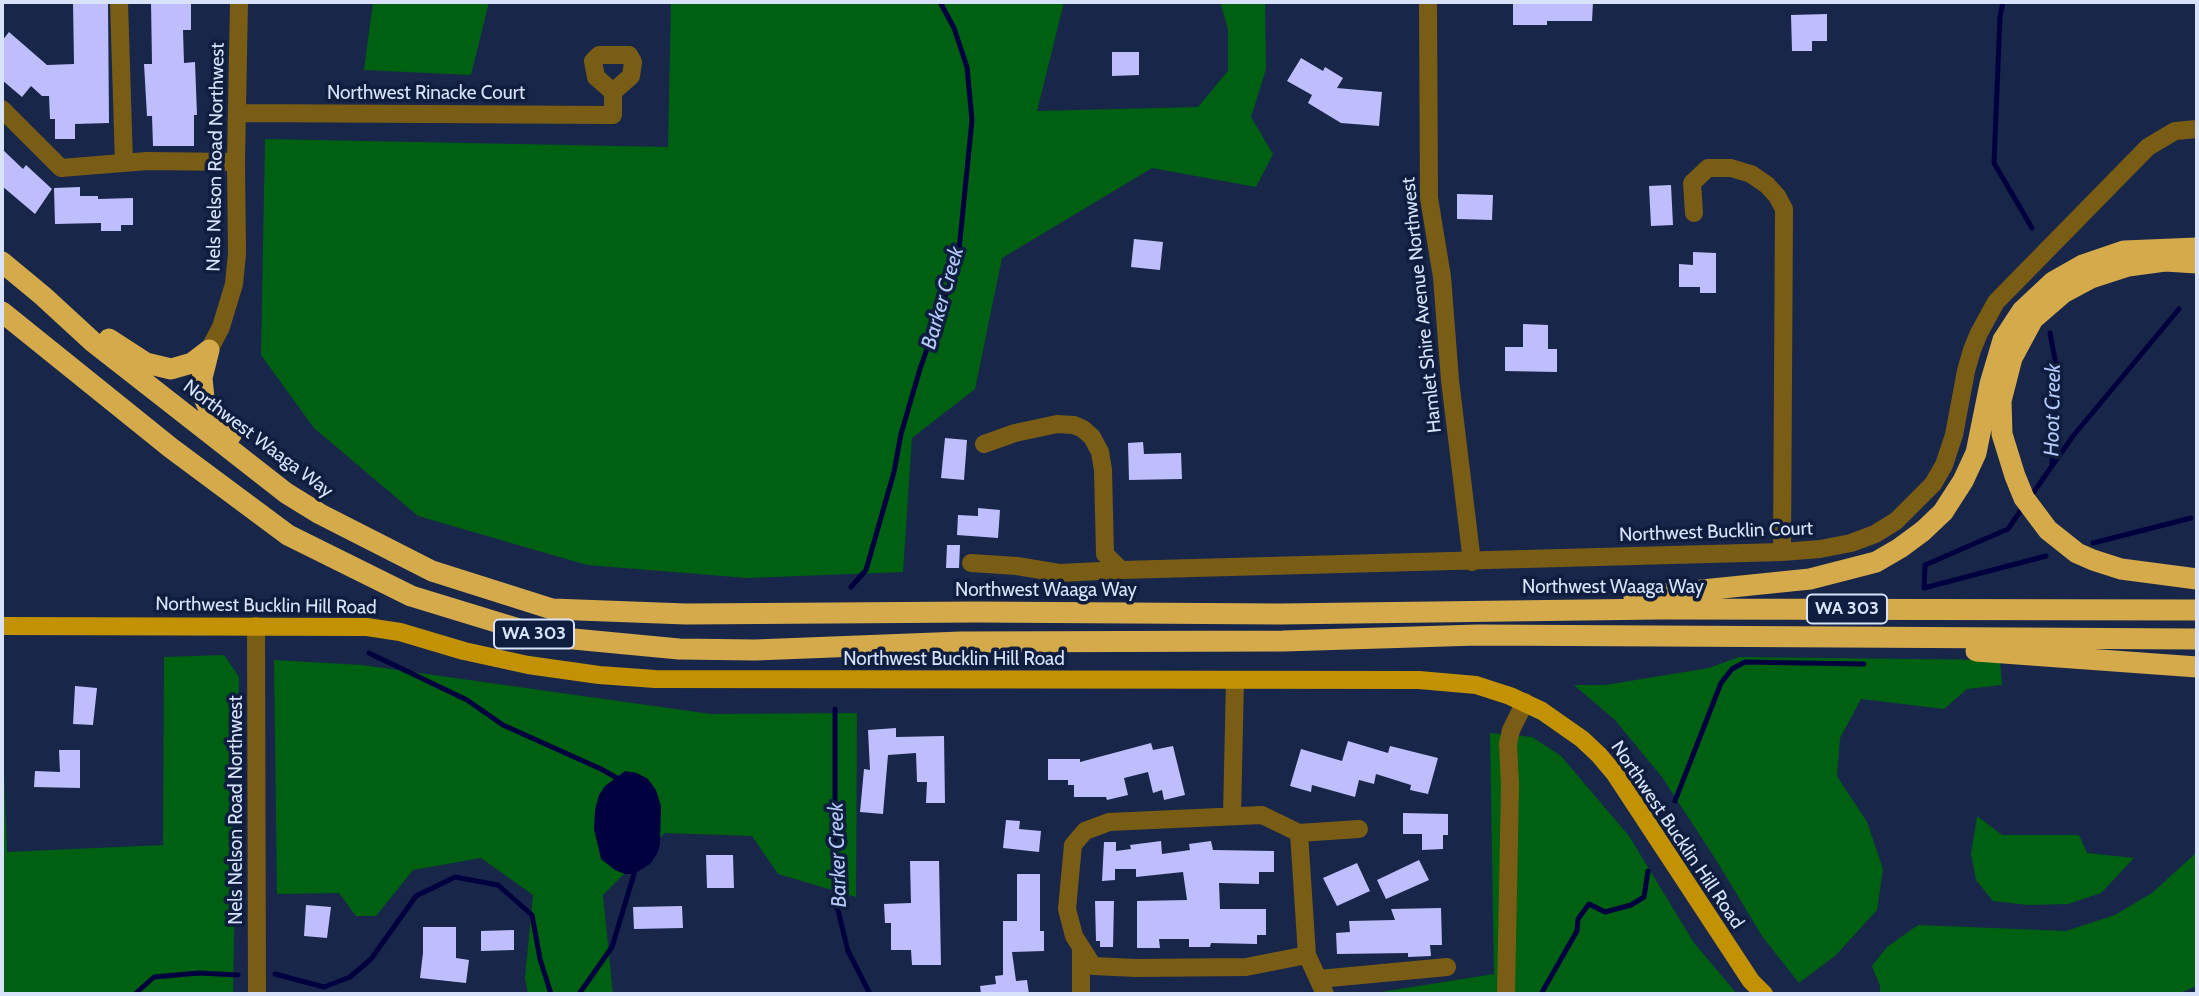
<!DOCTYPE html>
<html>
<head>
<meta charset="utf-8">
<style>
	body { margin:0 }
	#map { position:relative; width:2199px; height:996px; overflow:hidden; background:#182749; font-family:Cabin,sans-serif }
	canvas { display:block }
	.frame { position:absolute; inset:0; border:4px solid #d8e3fa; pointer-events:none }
</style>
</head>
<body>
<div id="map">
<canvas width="2199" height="996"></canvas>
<div class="frame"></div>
</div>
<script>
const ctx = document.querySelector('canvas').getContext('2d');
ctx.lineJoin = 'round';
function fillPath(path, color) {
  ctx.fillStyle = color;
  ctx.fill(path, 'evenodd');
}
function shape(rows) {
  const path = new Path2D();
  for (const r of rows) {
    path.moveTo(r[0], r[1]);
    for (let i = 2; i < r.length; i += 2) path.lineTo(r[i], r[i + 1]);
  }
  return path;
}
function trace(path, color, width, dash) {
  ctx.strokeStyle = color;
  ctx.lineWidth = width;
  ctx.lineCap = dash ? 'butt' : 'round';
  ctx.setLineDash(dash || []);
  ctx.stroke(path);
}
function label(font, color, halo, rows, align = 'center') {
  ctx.font = font + ' Cabin,sans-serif';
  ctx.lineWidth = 7;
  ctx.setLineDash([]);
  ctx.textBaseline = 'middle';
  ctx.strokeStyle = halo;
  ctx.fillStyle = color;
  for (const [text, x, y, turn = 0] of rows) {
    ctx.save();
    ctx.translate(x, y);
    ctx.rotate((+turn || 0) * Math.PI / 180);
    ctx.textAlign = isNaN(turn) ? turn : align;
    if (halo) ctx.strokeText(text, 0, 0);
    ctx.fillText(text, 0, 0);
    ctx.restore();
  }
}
const green = shape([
	[373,2,489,2,471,75,364,70],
	[671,2,1064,2,1037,111,1198,107,1228,71,1228,29,1220,2,1265,2,1266,69,1251,117,1273,154,1256,187,1152,168,1002,258,975,389,912,438,903,572,747,578,587,565,418,516,314,428,261,355,265,139,668,147],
	[224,655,239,677,233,994,2,994,2,723,7,852,163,845,164,657],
	[1739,657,2000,660,2002,685,1967,689,1944,709,1861,699,1840,738,1837,776,1867,822,1883,869,1877,910,1836,955,1799,983,1762,936,1718,863,1662,777,1615,720,1574,685,1605,685,1709,668],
	[274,660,362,665,711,714,857,713,856,897,778,874,752,836,665,833,603,895,613,994,528,994,525,978,533,895,481,858,413,870,376,916,356,916,339,893,277,894],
	[1490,733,1532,737,1561,756,1629,836,1694,943,1737,994,1368,994,1494,974],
	[1977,816,2002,835,2079,835,2087,853,2134,858,2101,893,2068,904,2028,905,1993,901,1976,880,1971,854],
	[2196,853,2197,986,2177,994,1880,994,1880,986,1872,966,1887,947,1918,925,2066,931,2115,915,2152,893]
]);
const water = shape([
	[625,771,637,773,648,779,656,790,661,806,660,844,657,854,650,864,634,874,625,874,615,870,601,859,594,829,595,810,599,795,605,786]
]);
const stream = shape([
	[2003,2,2000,17,1994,163,2032,228],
	[2050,333,2056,365,2052,464],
	[2031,496,2073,436,2179,309],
	[2023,507,2008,529,1925,565,1924,588,2046,556],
	[2093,543,2191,518],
	[851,587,866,570,894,472,901,434,920,369,958,260,972,120,967,67,954,28,940,2],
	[369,653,467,700,503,725,601,769,617,778,619,783],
	[835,709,835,898,848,951,870,994],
	[1675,801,1721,683,1732,669,1745,662,1864,664],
	[275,974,324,987,350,977,371,959,416,896,455,877,498,885,532,915,540,959,551,994],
	[135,994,154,977,199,973,238,975],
	[579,994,612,947,634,874,633,868],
	[1541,994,1577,931,1578,919,1589,904,1605,912,1631,905,1644,897,1648,871]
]);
const building = shape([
	[108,2,109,123,75,124,75,139,55,139,55,119,50,119,49,96,42,96,31,86,22,97,2,80,2,41,9,32,47,65,74,64,73,3],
	[151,2,191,2,191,30,183,30,184,63,195,62,197,115,194,115,194,146,153,146,152,116,147,116,144,64,152,64],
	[1513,2,1593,2,1592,21,1547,21,1547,25,1513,25],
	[1827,14,1827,41,1812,41,1812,51,1792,51,1791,15],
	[1112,52,1139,52,1139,75,1112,76],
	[1301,58,1323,71,1325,67,1343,78,1337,88,1382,92,1379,126,1341,123,1308,103,1312,95,1287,81],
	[2,149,23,169,26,165,52,189,35,214,2,186],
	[1671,185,1673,225,1651,226,1649,186],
	[80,187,80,196,98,196,98,199,133,198,133,225,121,225,121,231,101,231,101,223,55,224,54,188],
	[1457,194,1493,195,1492,220,1457,219],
	[1134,239,1163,242,1160,270,1131,267],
	[1693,252,1716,253,1716,293,1700,293,1700,287,1679,287,1679,264,1693,265],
	[1523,324,1548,325,1548,349,1557,349,1557,372,1505,371,1505,347,1523,347],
	[945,438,967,440,964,480,941,478],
	[1143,442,1144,454,1181,453,1182,479,1129,480,1128,443],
	[978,508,1000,510,998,538,957,535,958,515,978,516],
	[947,545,960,545,959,568,946,568],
	[75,686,97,688,93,725,73,724],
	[896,728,896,737,944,736,945,803,926,803,927,782,917,782,916,753,888,755,883,814,860,812,864,769,870,770,868,730],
	[1348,741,1388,753,1390,746,1438,758,1428,794,1410,790,1411,785,1376,774,1374,784,1359,780,1355,797,1312,785,1311,792,1290,786,1301,749,1342,761],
	[1151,743,1153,750,1173,746,1185,795,1164,800,1162,790,1153,793,1148,772,1124,778,1128,795,1107,800,1106,797,1074,797,1074,785,1068,785,1068,780,1048,780,1048,759,1080,759,1080,762],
	[59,750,80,750,80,788,34,787,35,771,60,772],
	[1403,813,1448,814,1448,835,1443,835,1443,849,1422,850,1422,834,1403,834],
	[1006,820,1020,821,1019,829,1041,831,1039,852,1003,848],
	[1161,841,1162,854,1190,850,1189,844,1211,841,1213,850,1274,851,1274,872,1259,872,1259,884,1219,883,1220,909,1266,909,1266,935,1257,935,1257,944,1211,943,1210,947,1189,947,1189,939,1159,939,1160,948,1137,948,1137,901,1187,900,1183,872,1136,877,1136,869,1115,869,1115,880,1102,881,1104,842,1116,842,1116,851,1131,849,1130,845],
	[706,855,733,855,734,888,707,888],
	[1419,860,1429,880,1386,899,1377,880],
	[910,861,939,861,941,965,912,965,911,950,891,950,891,923,885,923,884,904,911,903],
	[1357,863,1370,891,1337,906,1323,878],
	[1017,874,1040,874,1040,931,1044,931,1044,951,1012,952,1016,981,1027,980,1029,994,981,994,980,986,996,984,995,976,1003,975,1003,921,1017,921],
	[1095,901,1114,901,1113,947,1100,947,1100,941,1096,941],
	[306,905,331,907,327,938,304,936],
	[682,906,683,928,634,929,633,907],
	[1441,908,1442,945,1430,945,1431,956,1408,957,1408,953,1337,954,1336,933,1350,932,1349,921,1395,920,1391,909],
	[423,927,456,927,456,958,469,960,466,983,420,978,423,953],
	[514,930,514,950,481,951,481,931]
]);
const minor = shape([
	[119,2,124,163],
	[1428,2,1429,198,1442,277,1450,380,1472,562],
	[2,109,61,168,147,161,236,162],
	[239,113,613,115,613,92,631,76,633,62,629,55,599,55,593,61,596,77,613,92],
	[1694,213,1692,183,1708,168,1731,168,1751,174,1767,185,1777,196,1784,209,1782,552],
	[209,350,221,327,234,284,237,254,236,162,239,2],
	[984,444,1015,433,1057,424,1074,425,1083,429,1092,437,1100,452,1103,470,1105,554,1121,570,1782,552,1820,549,1851,543,1875,534,1896,521,1933,484,1944,465,1954,435,1966,371,1972,350,1979,333,1996,302,2148,147,2175,131,2197,129],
	[971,563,1017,566,1059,573,1121,570],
	[256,626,257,994],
	[1232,815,1235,680],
	[1299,833,1359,829],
	[1307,955,1246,967,1136,968,1093,966,1074,936,1067,909,1073,845,1085,831,1109,822,1262,815,1299,833,1307,955,1325,994],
	[1319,979,1447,967],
	[1081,994,1081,950],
	[1506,994,1510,785,1508,744,1511,730,1525,702]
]);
const major = shape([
	[2,626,367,627,400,632,464,651,528,665,599,675,655,679,1419,680,1476,685,1510,696,1542,711,1582,739,1599,755,1615,774,1751,981,1764,994]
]);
const highway = shape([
	[2,262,43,296,93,342,286,493,320,514,432,571,552,609,686,614,976,612,1280,614,1661,609,2197,610],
	[2197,263,2165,261,2128,266,2091,278,2063,293,2033,319,2012,358,2001,401,2002,434,2015,476,2024,498,2048,530,2077,553,2093,560,2121,569,2197,579],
	[2,312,171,448,288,535,411,596,542,636,679,649,755,650,961,642,1283,641,1478,635,2197,639],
	[109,339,146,363,171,369,192,363,209,350],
	[209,350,202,378,204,398,213,418,231,435],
	[1634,597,1810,579,1876,562,1900,548,1923,531,1943,512,1963,481,1976,453,1990,384,2003,340,2022,311,2053,282,2083,265,2124,251,2197,248],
	[1976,651,2197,667]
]);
const shields = [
	[1847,609,80],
	[534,634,80]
];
const shieldNames = [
	["WA 303",1847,609],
	["WA 303",534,634]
];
const streetNames = [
	["Northwest Rinacke Court",426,93],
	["Nels Nelson Road Northwest",216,157,-89],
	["Hamlet Shire Avenue Northwest",1422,305,-96],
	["Northwest Waaga Way",258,439,37],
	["Northwest Bucklin Court",1716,532,-2],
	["Northwest Waaga Way",1613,587],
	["Northwest Waaga Way",1046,590],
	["Northwest Bucklin Hill Road",266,606,1],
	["Northwest Bucklin Hill Road",954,659],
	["Nels Nelson Road Northwest",236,810,-90],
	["Northwest Bucklin Hill Road",1677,835,56]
];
const waterNames = [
	["Barker Creek",943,298,-74],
	["Hoot Creek",2053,410,-89],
	["Barker Creek",838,855,-92]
];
fillPath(green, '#006012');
fillPath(water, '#00003f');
trace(stream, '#00003f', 5);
fillPath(building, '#bebefc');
trace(minor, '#7a5d15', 18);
trace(major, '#c29204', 18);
trace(highway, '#d5aa4a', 21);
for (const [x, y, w] of shields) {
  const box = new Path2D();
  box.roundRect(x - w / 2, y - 14.5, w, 29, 5);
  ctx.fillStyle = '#0f1d3e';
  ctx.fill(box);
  trace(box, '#d8e3fa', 2);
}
label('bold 18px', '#d8e3fa', null, shieldNames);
label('19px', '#d8e3fa', '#0f1d3e', streetNames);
label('italic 21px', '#b4caf9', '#0f1d3e', waterNames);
</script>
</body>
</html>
